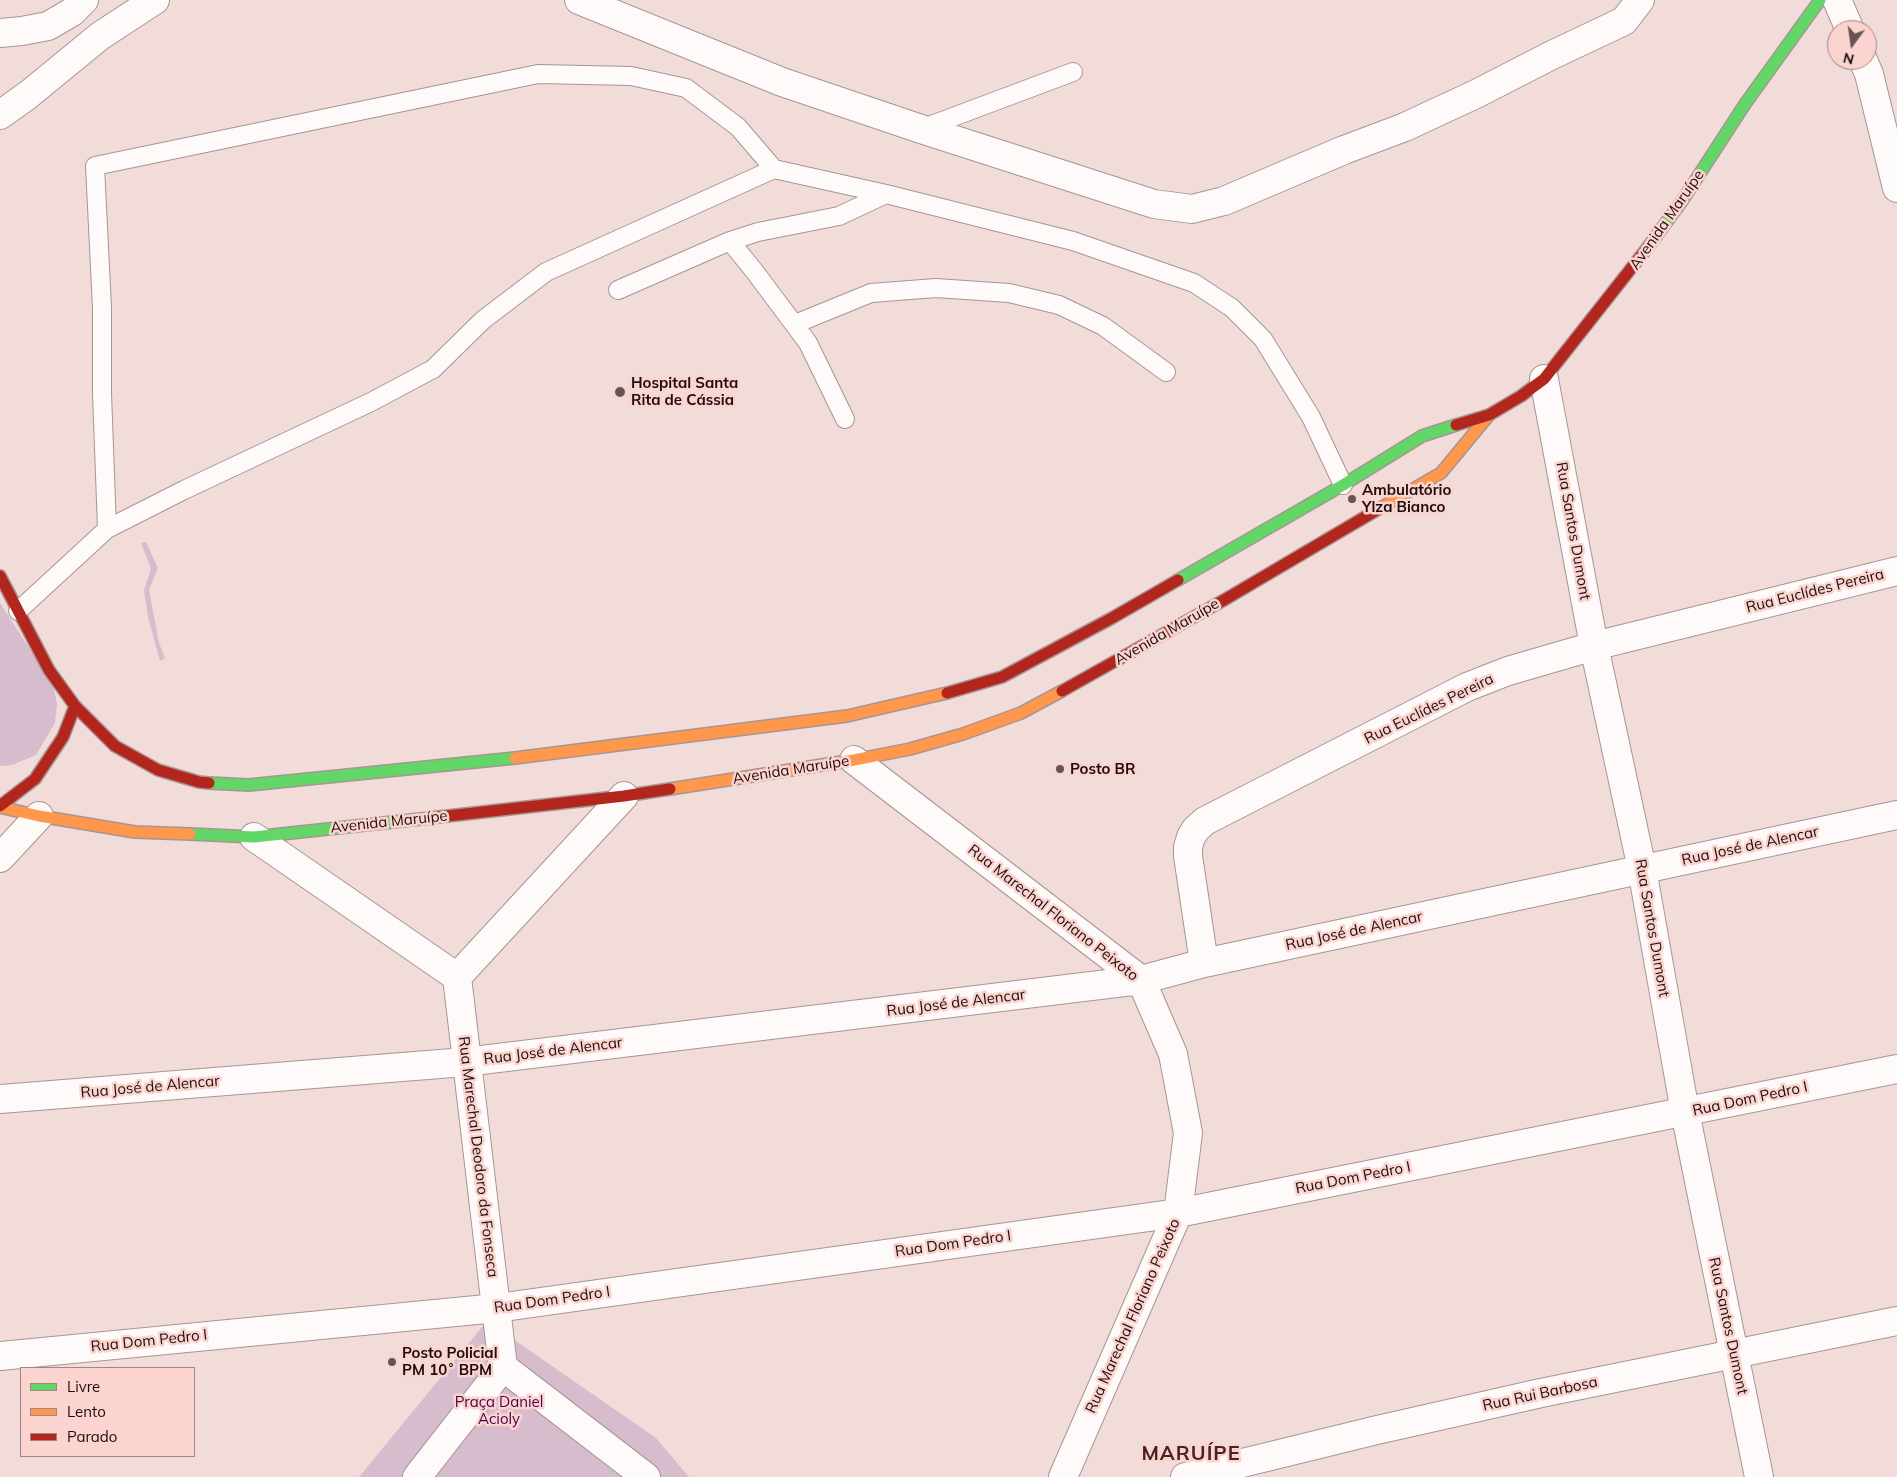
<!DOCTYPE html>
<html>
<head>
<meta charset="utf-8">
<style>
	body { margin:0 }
	#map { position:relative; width:1897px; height:1477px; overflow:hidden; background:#f1dcda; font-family:Mulish,sans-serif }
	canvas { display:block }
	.legend { position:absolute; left:20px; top:1367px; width:175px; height:90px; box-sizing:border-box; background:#fbd4d0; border:1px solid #a28482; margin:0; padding:6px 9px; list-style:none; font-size:15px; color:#1d0d0c }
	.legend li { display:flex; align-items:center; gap:10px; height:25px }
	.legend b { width:25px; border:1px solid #a28482 }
	.north { position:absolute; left:1827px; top:20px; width:50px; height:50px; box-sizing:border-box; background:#fbd4d0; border:1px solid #a28482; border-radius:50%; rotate:194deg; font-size:14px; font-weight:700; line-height:20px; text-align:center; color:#1d0d0c }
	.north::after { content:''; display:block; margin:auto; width:18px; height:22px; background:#675554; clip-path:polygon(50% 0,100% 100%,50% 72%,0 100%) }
</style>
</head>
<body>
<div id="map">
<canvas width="1897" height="1477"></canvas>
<ul class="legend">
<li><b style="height:6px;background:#63d668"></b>Livre</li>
<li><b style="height:6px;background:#ff974d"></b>Lento</li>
<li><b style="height:6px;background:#b3261e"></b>Parado</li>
</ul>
<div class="north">N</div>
</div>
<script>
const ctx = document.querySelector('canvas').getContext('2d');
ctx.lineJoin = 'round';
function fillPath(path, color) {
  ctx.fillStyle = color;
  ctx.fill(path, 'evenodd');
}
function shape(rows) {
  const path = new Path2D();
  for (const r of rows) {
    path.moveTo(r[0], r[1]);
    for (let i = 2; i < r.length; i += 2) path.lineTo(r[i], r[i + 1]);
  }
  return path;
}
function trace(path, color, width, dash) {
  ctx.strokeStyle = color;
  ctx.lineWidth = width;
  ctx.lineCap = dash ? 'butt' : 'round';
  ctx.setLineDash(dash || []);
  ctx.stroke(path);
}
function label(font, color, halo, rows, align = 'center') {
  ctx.font = font + ' Mulish,sans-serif';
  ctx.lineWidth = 5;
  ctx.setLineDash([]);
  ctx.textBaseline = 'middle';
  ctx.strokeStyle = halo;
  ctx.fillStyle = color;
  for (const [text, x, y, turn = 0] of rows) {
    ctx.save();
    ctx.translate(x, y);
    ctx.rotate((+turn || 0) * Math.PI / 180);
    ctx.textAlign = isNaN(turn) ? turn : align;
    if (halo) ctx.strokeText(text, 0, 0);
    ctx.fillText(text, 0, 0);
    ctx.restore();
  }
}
const green = shape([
	[146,542,158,568,149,590,159,643,165,658,160,661,148,617,144,590,151,569,141,543],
	[0,603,53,685,57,704,55,723,36,755,12,765,0,766],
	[487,1321,656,1438,689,1477,359,1477]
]);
const lane = shape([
	[921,129,1073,72],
	[730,241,755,272,808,343,845,419],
	[618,290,730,241,758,232,839,216,886,194],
	[795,324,871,293,936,288,1009,293,1059,305,1103,326,1166,372],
	[107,529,102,393,102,308,95,166,538,74,631,76,686,88,738,127,774,169],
	[18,611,107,529,184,490,371,402,433,369,483,320,546,272,774,169,886,194,1073,241,1194,283,1232,308,1263,339,1311,417,1343,485]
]);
const street = shape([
	[579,0,782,82,921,129,1154,204,1192,209,1224,201,1344,150,1405,127,1476,94,1552,55,1624,21,1640,0],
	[1837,0,1850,30],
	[0,33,22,31,48,26,72,12,84,0],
	[1863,60,1869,74,1897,188],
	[0,115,28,95,100,36,155,0],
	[1544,379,1594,646,1642,869,1685,1112,1759,1477],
	[854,760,1141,980,1173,1054,1188,1133,1178,1213,1063,1477],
	[254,837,457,977],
	[0,858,39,816],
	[1204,963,1188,856,1188,847,1191,837,1196,829,1205,821,1467,687,1508,671,1594,646,1897,571],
	[0,1099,465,1062,1141,980,1204,963,1897,815],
	[0,1356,497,1308,1178,1213,1897,1069],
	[503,1367,457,977,624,796],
	[417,1477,503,1367,646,1477],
	[1185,1477,1377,1430,1541,1393,1897,1321]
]);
const fast = shape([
	[1648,247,1682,201,1745,104,1820,0],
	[1178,580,1343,485,1422,436,1456,425],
	[209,783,249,785,515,758],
	[190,834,254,837,430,818]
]);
const slow = shape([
	[1382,507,1441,473,1489,415],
	[515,758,847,716,947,693],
	[670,789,854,760,910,749,963,734,1021,713,1062,691],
	[0,807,39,816,135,832,190,834]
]);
const jam = shape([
	[1456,425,1489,415,1521,396,1544,379,1648,247],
	[0,576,49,670,75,706,115,746,158,770,199,782,209,783],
	[1062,691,1224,600,1382,507],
	[947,693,1002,677,1112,618,1178,580],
	[0,806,35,779,63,737,75,706],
	[430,818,624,796,670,789]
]);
const markers = [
	[620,392,6,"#675554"],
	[1352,499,5,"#675554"],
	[1060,769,5,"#675554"],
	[392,1362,5,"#675554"]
];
const streetNames = [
	["Avenida Maruípe",1667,220,-55],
	["Rua Santos Dumont",1573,531,80],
	["Rua Euclídes Pereira",1815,591,-14],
	["Avenida Maruípe",1167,632,-30],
	["Rua Euclídes Pereira",1429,709,-26],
	["Avenida Maruípe",791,770,-9],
	["Avenida Maruípe",389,822,-6],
	["Rua José de Alencar",1750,846,-12],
	["Rua Marechal Floriano Peixoto",1053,913,38],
	["Rua Santos Dumont",1652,928,80],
	["Rua José de Alencar",1354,931,-12],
	["Rua José de Alencar",956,1003,-7],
	["Rua José de Alencar",553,1051,-7],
	["Rua José de Alencar",150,1087,-5],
	["Rua Dom Pedro I",1750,1099,-12],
	["Rua Marechal Deodoro da Fonseca",478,1157,83],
	["Rua Dom Pedro I",1353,1178,-11],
	["Rua Dom Pedro I",953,1244,-8],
	["Rua Dom Pedro I",552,1300,-8],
	["Rua Marechal Floriano Peixoto",1133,1316,-66],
	["Rua Santos Dumont",1728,1326,78],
	["Rua Dom Pedro I",149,1341,-6],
	["Rua Rui Barbosa",1540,1394,-12]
];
const poiNames = [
	["Hospital Santa",631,383],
	["Rita de Cássia",631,400],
	["Ambulatório",1362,490],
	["Ylza Bianco",1362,507],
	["Posto BR",1070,769],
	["Posto Policial",402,1353],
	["PM 10˚ BPM",402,1370]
];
const parkNames = [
	["Praça Daniel",499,1402],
	["Acioly",499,1419]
];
const districtNames = [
	["MARUÍPE",1191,1454]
];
fillPath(green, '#d7bcce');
trace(lane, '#a79594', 20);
trace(street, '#a79594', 30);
trace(fast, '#a79594', 14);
trace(slow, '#a79594', 14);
trace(jam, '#a79594', 14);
trace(lane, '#fdfaf9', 18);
trace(street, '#fdfaf9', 28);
trace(fast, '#63d668', 11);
trace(slow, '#ff974d', 11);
trace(jam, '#b3261e', 11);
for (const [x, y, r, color] of markers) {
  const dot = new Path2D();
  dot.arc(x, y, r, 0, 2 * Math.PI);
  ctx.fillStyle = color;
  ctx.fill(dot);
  trace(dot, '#fbd4d0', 2);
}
label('15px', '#1d0d0c', '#fbd4d0', streetNames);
label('bold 15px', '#1d0d0c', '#fbd4d0', poiNames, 'left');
label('15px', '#46034d', '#fbd4d0', parkNames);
ctx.letterSpacing = '1px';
label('bold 20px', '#472321', '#fbd4d0', districtNames);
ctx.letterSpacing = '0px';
</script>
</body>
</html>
